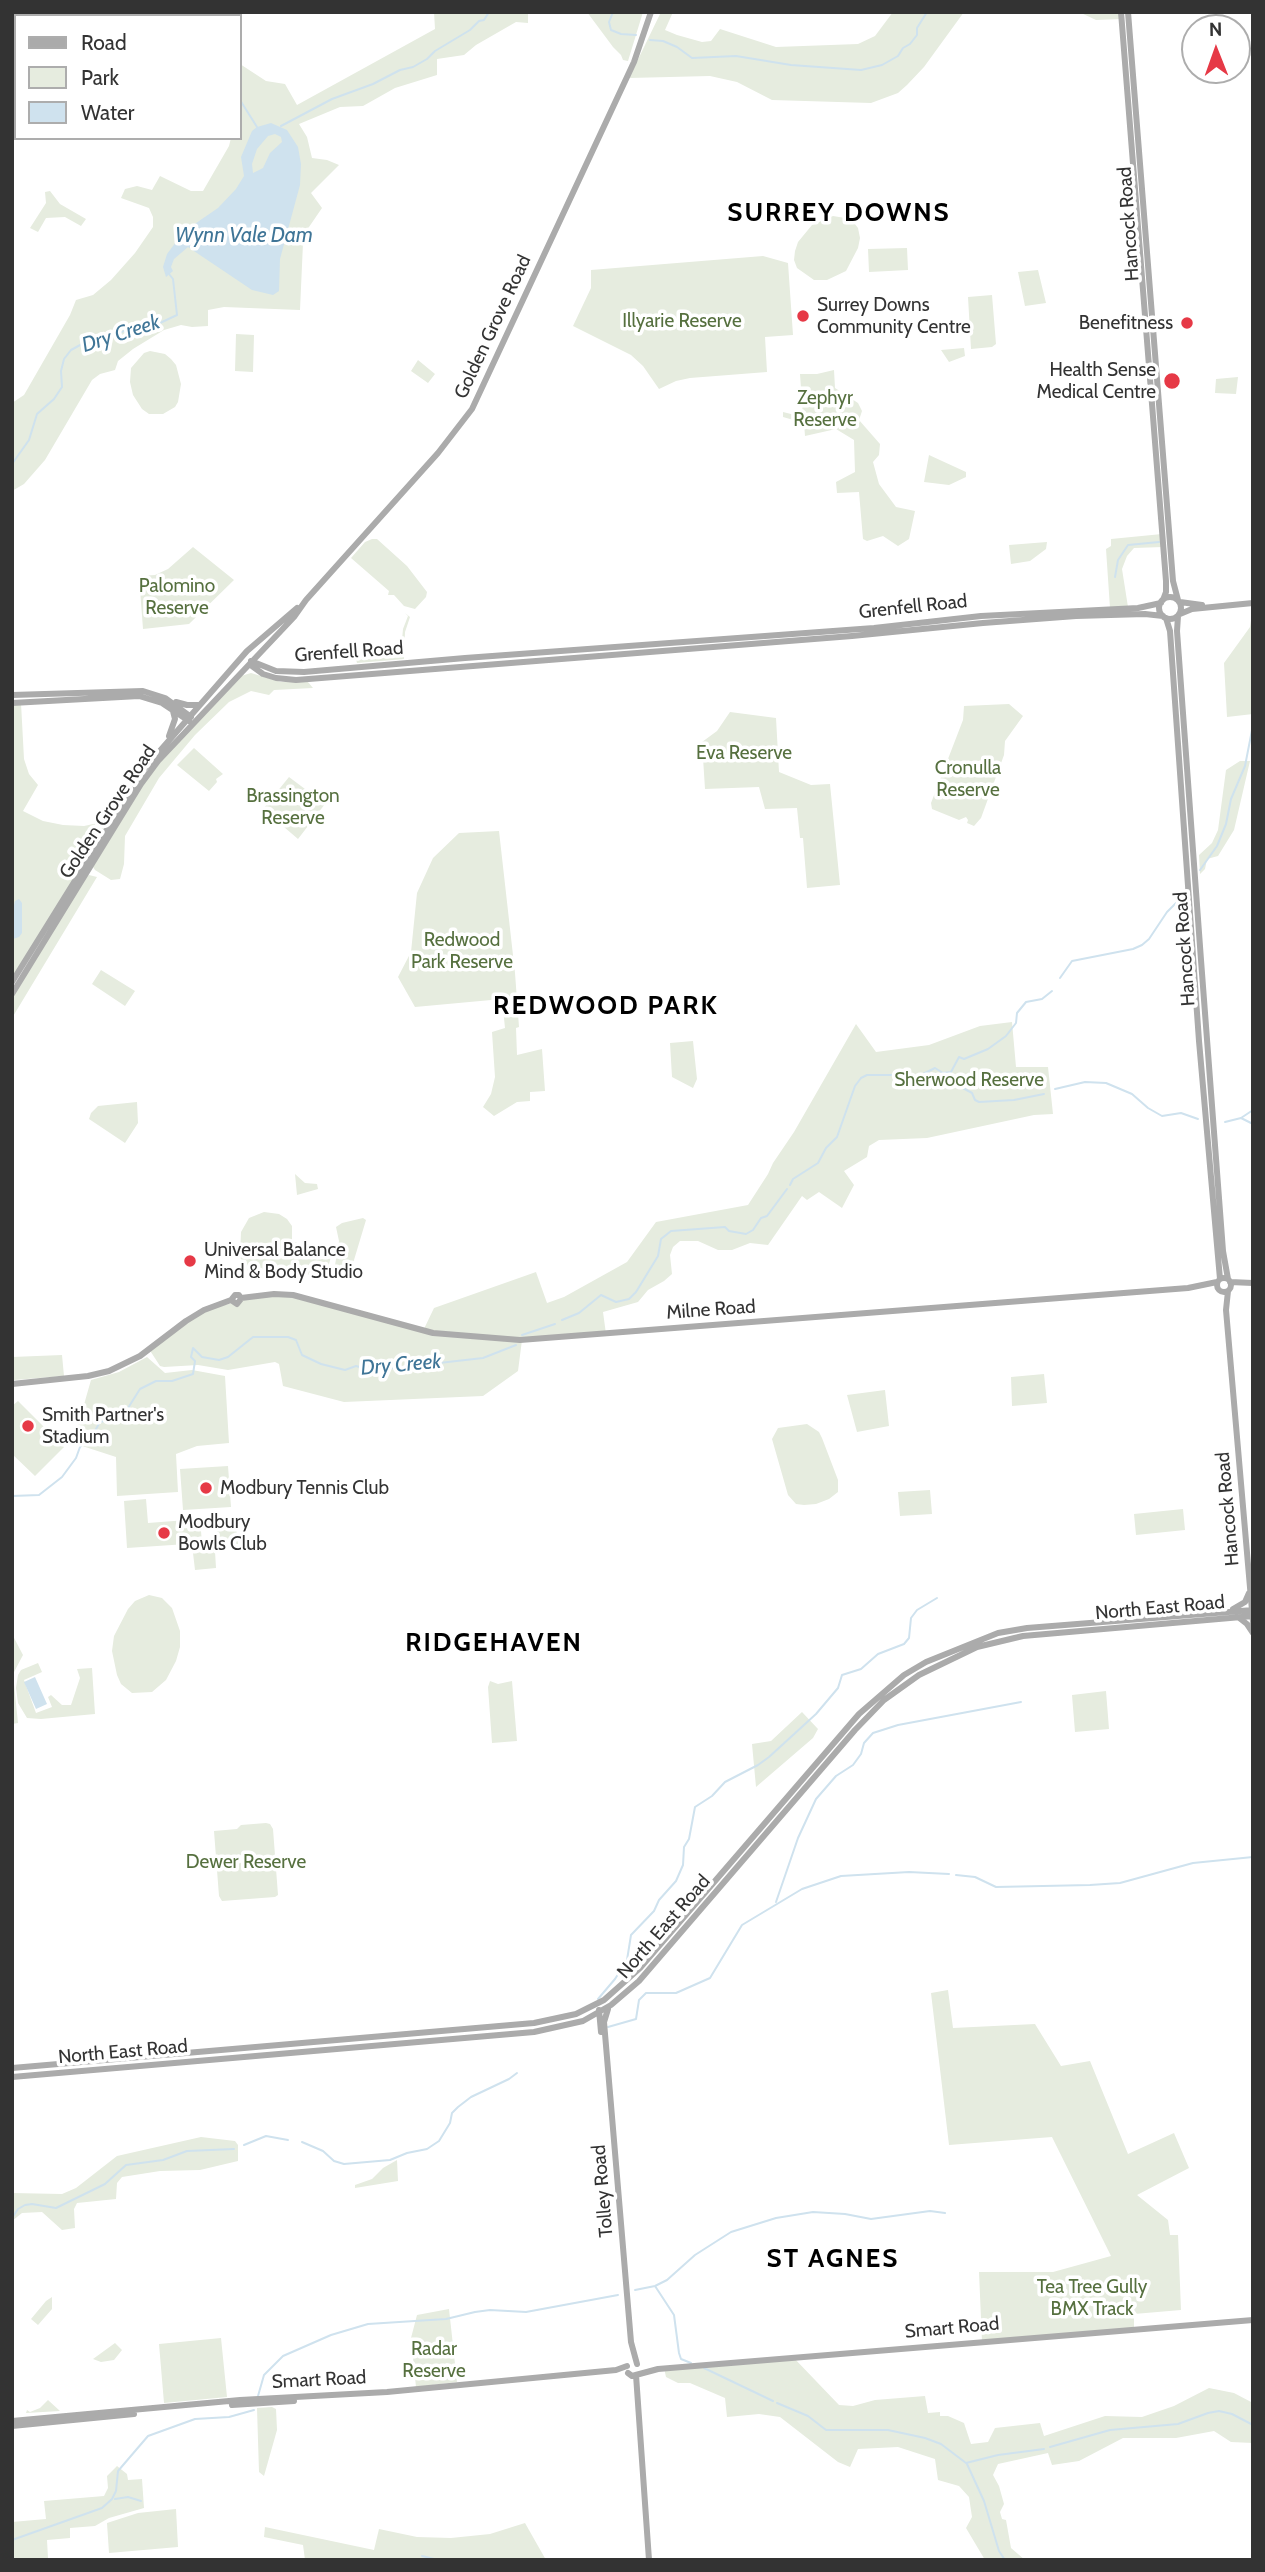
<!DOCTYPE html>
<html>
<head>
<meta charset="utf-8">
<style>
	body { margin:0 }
	#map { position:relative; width:1265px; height:2572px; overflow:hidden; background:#fff; font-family:Cabin,sans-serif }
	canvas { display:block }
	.frame { position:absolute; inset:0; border:14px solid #333; pointer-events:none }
	.legend { position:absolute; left:14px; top:14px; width:228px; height:126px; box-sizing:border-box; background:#fff; border:2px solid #adadad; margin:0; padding:9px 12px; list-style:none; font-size:21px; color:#333 }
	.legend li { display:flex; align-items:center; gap:14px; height:35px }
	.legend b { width:35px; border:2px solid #adadad }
	.north { position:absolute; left:1181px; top:14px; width:70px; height:70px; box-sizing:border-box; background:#fff; border:2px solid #adadad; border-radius:50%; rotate:359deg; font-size:19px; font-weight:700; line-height:28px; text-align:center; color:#333 }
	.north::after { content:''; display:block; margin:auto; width:24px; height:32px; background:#e63946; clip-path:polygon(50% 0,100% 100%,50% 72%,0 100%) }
</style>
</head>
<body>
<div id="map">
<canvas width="1265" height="2572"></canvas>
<div class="frame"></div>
<ul class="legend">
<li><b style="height:9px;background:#ababab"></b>Road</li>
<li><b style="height:19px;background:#e6ecdf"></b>Park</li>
<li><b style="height:19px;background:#cfe2ee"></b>Water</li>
</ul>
<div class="north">N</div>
</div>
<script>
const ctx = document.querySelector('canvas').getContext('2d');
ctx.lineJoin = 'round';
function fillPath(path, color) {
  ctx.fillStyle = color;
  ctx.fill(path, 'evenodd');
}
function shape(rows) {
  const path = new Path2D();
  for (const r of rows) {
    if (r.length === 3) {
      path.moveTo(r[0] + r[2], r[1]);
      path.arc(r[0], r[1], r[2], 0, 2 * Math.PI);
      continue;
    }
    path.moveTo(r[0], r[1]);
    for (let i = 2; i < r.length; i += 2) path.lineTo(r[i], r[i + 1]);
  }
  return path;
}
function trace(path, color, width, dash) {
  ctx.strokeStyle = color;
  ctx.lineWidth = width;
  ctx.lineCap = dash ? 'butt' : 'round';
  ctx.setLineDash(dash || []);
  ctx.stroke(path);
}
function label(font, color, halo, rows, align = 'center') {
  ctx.font = font + ' Cabin,sans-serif';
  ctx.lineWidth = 7;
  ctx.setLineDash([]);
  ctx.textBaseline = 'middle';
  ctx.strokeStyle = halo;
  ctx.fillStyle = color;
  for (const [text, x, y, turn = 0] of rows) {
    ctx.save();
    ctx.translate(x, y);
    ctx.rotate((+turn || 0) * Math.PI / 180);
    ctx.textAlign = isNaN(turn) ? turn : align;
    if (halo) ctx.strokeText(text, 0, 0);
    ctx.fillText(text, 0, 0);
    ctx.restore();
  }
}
const green = shape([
	[50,12,173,12,166,16,50,16],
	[434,12,528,12,528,23,516,22,476,45,464,55,437,59,437,75,395,88,363,106,340,107,299,124,307,137,312,158,327,160,339,165,311,193,322,208,309,227,303,243,300,310,224,307,208,310,208,326,192,327,181,325,164,330,133,349,118,361,115,370,100,374,92,380,45,460,24,484,12,491,12,403,24,395,70,315,76,300,93,295,111,280,135,253,153,227,153,217,149,208,121,198,125,189,137,186,152,190,160,176,191,191,203,191,229,146,231,138,240,138,240,64,266,81,285,84,297,105,435,29],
	[587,12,643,12,628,61,623,60,621,55,613,47],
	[661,12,673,12,665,30,677,35,702,42,711,41,720,29,776,47,858,44,875,36,893,12,964,12,924,67,907,85,898,93,871,103,772,100,737,82,710,76,629,78],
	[1079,12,1121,12,1122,19,1096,20],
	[50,191,60,204,86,219,81,226,65,217,46,218,38,232,30,228,46,203,45,192],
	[833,216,851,219,858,228,860,238,858,248,846,271,827,280,814,280,797,268,794,260,795,251,798,242,812,225],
	[907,248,908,270,869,272,868,249],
	[763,256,788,263,793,335,765,337,767,372,690,378,676,381,659,389,643,366,631,355,573,326,591,288,591,270],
	[1038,270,1046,303,1025,306,1018,272],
	[992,295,996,344,992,347,971,349,968,297],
	[236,334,254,335,253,372,235,371],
	[964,348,965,356,949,362,941,350],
	[150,351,165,354,171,359,176,365,181,384,178,402,175,407,163,414,149,414,142,409,133,395,130,382,131,368,144,353],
	[418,360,435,374,428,383,411,371],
	[834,370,835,388,858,403,862,411,859,420,880,444,879,455,873,462,879,484,896,507,915,511,909,539,898,546,883,536,867,541,863,539,859,492,837,493,836,482,855,472,854,440,836,429,805,436,804,423,783,417,783,412,803,417,800,374,817,374],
	[1238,377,1236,394,1215,393,1216,379],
	[929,455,966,472,966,477,949,485,924,482],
	[1162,534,1163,547,1134,548,1127,556,1122,569,1128,607,1110,608,1106,549,1111,546,1111,539],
	[372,539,377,539,407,566,427,592,426,597,415,609,404,606,394,595,388,595,389,591,351,558,365,542],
	[1047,542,1046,549,1030,561,1011,564,1009,545],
	[193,547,234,580,189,624,143,629,139,576,155,575,168,569],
	[1253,607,1253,714,1227,717,1224,663,1250,627],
	[405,613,410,617,405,632,404,659,357,663,355,655,358,656,366,646,368,655,401,651,403,629,408,616],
	[251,673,281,682,308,682,313,688,274,690,269,695,251,691,229,702,195,735,159,778,125,836,124,864,120,879,111,880,95,870,93,867,143,784,159,763,241,676],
	[12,703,21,703,24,759,29,774,38,785,23,811,43,821,63,825,84,826,98,823,115,813,12,983],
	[1009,704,1023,716,1005,741,1004,755,981,818,974,826,967,823,968,820,966,817,959,820,932,809,931,803,963,720,964,706],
	[730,712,776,718,779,772,811,785,830,784,840,885,807,888,803,838,800,838,797,808,765,809,759,787,705,789,702,742,717,731],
	[194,748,223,774,216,779,217,782,209,791,177,765],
	[1240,761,1250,761,1234,830,1218,856,1207,859,1205,869,1200,874,1199,855,1212,843,1218,830,1226,770],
	[289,777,325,804,298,839,263,809],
	[499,831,515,973,519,1027,516,1028,517,1055,542,1049,545,1091,530,1092,530,1101,517,1102,494,1116,483,1107,491,1094,495,1077,492,1032,505,1028,502,999,415,1007,398,977,411,952,417,893,433,858,459,833],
	[89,875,97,877,12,1018,12,998,85,877],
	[101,970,135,991,125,1006,92,984],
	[1012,1022,1016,1067,1048,1067,1053,1114,1034,1115,927,1138,879,1140,869,1146,867,1157,844,1171,854,1185,842,1208,819,1192,807,1200,802,1196,768,1245,750,1243,732,1250,718,1250,698,1241,680,1241,673,1247,670,1255,672,1274,664,1281,648,1290,638,1302,603,1312,606,1334,522,1340,518,1371,483,1396,344,1402,283,1386,279,1364,275,1362,228,1370,198,1365,164,1367,160,1366,149,1349,204,1310,233,1303,241,1298,293,1295,423,1331,434,1308,536,1272,547,1303,564,1297,627,1262,656,1222,748,1205,768,1174,773,1163,794,1132,856,1024,876,1052,929,1045,980,1026],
	[693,1041,697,1079,693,1088,672,1077,670,1043],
	[137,1102,138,1123,125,1143,89,1119,91,1113,98,1106],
	[295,1174,305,1183,317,1184,318,1189,297,1195],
	[264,1212,279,1214,287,1219,292,1226,292,1245,294,1242,332,1253,325,1279,287,1269,286,1267,277,1276,268,1279,257,1278,249,1274,240,1257,241,1232,249,1218],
	[363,1218,366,1220,351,1270,339,1269,338,1275,333,1274,334,1269,338,1269,335,1265,339,1241,336,1227,342,1223],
	[62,1355,64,1376,14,1380,12,1357],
	[147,1357,165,1373,192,1370,225,1376,229,1443,197,1446,176,1454,178,1492,117,1496,116,1457,73,1443,91,1380,119,1372],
	[1044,1374,1047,1403,1012,1406,1011,1377],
	[885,1390,889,1426,857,1432,847,1395],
	[18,1401,64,1447,35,1476,12,1454,12,1406],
	[807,1424,819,1432,822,1438,838,1480,838,1492,829,1499,816,1504,804,1505,796,1504,788,1495,772,1439,778,1428],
	[228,1466,231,1507,183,1510,180,1469],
	[930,1490,932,1514,900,1516,898,1492],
	[146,1499,148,1523,200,1519,202,1543,127,1548,124,1501],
	[1183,1509,1185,1530,1136,1535,1134,1514],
	[216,1515,235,1519,238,1544,218,1545],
	[215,1551,216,1568,195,1570,193,1553],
	[149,1595,162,1598,172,1608,180,1631,180,1647,176,1661,166,1680,152,1692,132,1693,121,1684,117,1675,112,1651,114,1636,128,1609,135,1601],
	[12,1634,23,1655,13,1674,18,1723,12,1724],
	[38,1663,42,1672,24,1680,36,1713,52,1707,48,1697,51,1695,62,1705,71,1705,80,1678,77,1669,92,1668,95,1714,41,1719,27,1718,18,1703,16,1688,18,1675,21,1670],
	[490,1681,498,1684,512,1681,517,1741,492,1743,488,1687],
	[1106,1691,1109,1729,1075,1732,1072,1695],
	[802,1712,818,1729,813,1738,756,1787,752,1744,771,1741],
	[266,1823,270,1824,273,1829,278,1895,275,1897,222,1901,219,1896,214,1831,237,1829,241,1825],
	[948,1990,953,2028,1035,2024,1061,2066,1090,2061,1128,2154,1174,2133,1189,2168,1137,2195,1168,2220,1170,2235,1178,2235,1181,2310,1134,2314,1134,2329,982,2342,979,2272,1053,2272,1111,2256,1052,2137,949,2145,931,1993],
	[201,2137,235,2141,238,2145,238,2161,200,2170,160,2171,122,2177,117,2183,116,2199,77,2203,74,2209,75,2228,62,2230,42,2212,22,2213,12,2221,12,2193,62,2194,76,2188,117,2156],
	[397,2160,398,2181,355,2188,355,2185,372,2179,383,2168],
	[52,2297,52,2309,38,2325,31,2319,46,2301],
	[449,2309,457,2382,416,2387,411,2338,417,2315],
	[221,2338,227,2397,164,2403,159,2344],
	[115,2343,122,2350,114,2360,101,2362,93,2359],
	[793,2357,839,2405,853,2406,875,2400,925,2396,928,2413,940,2412,940,2416,948,2416,964,2423,971,2444,988,2442,995,2428,1040,2423,1044,2436,1105,2416,1142,2417,1174,2406,1209,2388,1234,2393,1253,2403,1253,2443,1231,2442,1214,2431,1176,2438,1123,2438,1079,2461,1052,2465,1048,2453,998,2464,993,2475,999,2486,1004,2504,1000,2512,1002,2519,1006,2520,1011,2548,1025,2560,985,2560,966,2528,972,2517,969,2497,959,2486,938,2480,935,2459,898,2447,858,2449,850,2467,838,2462,780,2417,759,2414,727,2417,725,2398,690,2383,678,2383,666,2377,664,2368],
	[48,2400,60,2411,26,2413,27,2410,30,2412,40,2408],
	[272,2407,276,2409,277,2430,264,2476,259,2472,257,2408],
	[117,2466,127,2474,128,2480,142,2479,144,2508,109,2518,95,2526,70,2528,70,2538,47,2540,48,2558,12,2560,12,2522,46,2519,44,2501,104,2496,108,2488,107,2476],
	[176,2509,178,2547,109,2553,107,2523,138,2513],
	[525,2523,546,2560,305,2560,303,2545,264,2537,265,2527,374,2550,379,2529,417,2537,451,2538,490,2534]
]);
const water = shape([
	[271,123,287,130,298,147,301,164,300,185,280,259,279,291,273,295,252,290,188,247,174,259,171,267,173,271,166,277,163,267,167,254,176,242,183,238,183,232,218,208,236,189,244,176,241,157,252,131,257,127],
	[275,134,281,137,282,142,270,153,263,168,253,173,252,164,257,149,268,136],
	[19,899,22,903,22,933,19,937,13,939,12,913,15,901],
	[35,1677,47,1704,36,1709,24,1682]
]);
const stream = shape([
	[613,12,609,22,611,30,621,34,636,35],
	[650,40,663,41,677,47,692,58,736,56,791,65,861,70,882,65,898,56,903,48,910,44,917,35,917,28,927,12],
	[240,100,257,127],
	[281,126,332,99,373,84,400,70,413,67,427,59,435,51,470,30,479,21,484,20,489,12],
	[12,464,29,440,37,414,54,399,62,387,61,371,64,359,71,350,82,344,117,335,132,326,160,323,177,315,173,279,169,274],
	[1115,577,1118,560,1128,545,1159,542],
	[1253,677,1253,680],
	[1200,870,1217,846,1226,824,1231,799,1245,766,1253,725],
	[1060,978,1072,961,1133,949,1142,945,1149,939,1167,912,1185,894],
	[943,1073,958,1081,961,1087,972,1093,975,1100,979,1102,1014,1100,1044,1094],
	[1055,1089,1085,1082,1106,1083,1132,1094,1148,1108,1162,1116,1181,1113,1198,1119],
	[1241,1118,1253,1124],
	[1225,1122,1241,1118,1253,1110],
	[790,1185,793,1179,818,1163,826,1148,837,1137,855,1086,861,1078,867,1075,921,1075,935,1068,943,1073,951,1072,959,1057,964,1059,988,1049,1006,1036,1016,1023,1017,1013,1026,1002,1042,999,1052,991],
	[562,1320,579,1313,601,1295,616,1302,629,1299,636,1292,658,1256,661,1239,671,1231,725,1227,729,1231,746,1234,753,1230,761,1218,767,1216,787,1189],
	[522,1335,555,1324],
	[12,1496,39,1495,62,1477,76,1458,80,1447,92,1436,100,1422,130,1415,128,1408,140,1389,156,1381,172,1381,193,1374,195,1361,191,1357,193,1348,202,1357,219,1360,228,1357,253,1337,288,1337,296,1340,302,1355,321,1364,345,1370,356,1366,366,1369,395,1368,483,1358,516,1345],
	[956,1875,975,1877,996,1887,1090,1885,1120,1883,1193,1863,1253,1857],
	[776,1902,798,1838,816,1799,836,1776,853,1765,861,1754,864,1743,873,1733,898,1725,1021,1702],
	[598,1999,615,1979,627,1960,631,1935,654,1911,659,1900,676,1881,683,1865,684,1847,689,1839,695,1807,712,1796,725,1782,758,1765,769,1757,816,1714,838,1688,842,1675,861,1669,878,1654,904,1644,909,1638,911,1618,917,1610,937,1598],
	[608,2027,636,2019,639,2000,646,1993,676,1993,710,1978,742,1925,802,1889,841,1876,909,1872,949,1874],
	[302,2142,323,2151,334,2161,344,2164,390,2160,407,2153,427,2149,439,2141,450,2123,452,2113,458,2107,471,2097,509,2079,517,2073],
	[244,2145,266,2136,288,2140],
	[12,2218,18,2209,25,2205,32,2204,56,2208,105,2184,126,2165,163,2160,187,2151,234,2149],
	[655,2286,674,2315,679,2353,681,2359,691,2363],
	[635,2290,655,2286,667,2280,695,2255,731,2232,776,2218,813,2212,845,2214,871,2219,930,2211,945,2213],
	[704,2368,773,2401],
	[258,2396,264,2375,283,2356,331,2335,368,2324,446,2319,475,2312,490,2310,526,2312,618,2295],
	[777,2403,808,2416,826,2430,888,2430,925,2438,941,2444,966,2463,998,2455,1044,2449],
	[1050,2447,1110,2430,1178,2424,1208,2413,1219,2411,1232,2414,1253,2425],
	[967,2464,984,2501,999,2551,1005,2560],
	[115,2499,128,2497,141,2501],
	[12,2540,102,2508,112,2499,116,2491,118,2471,148,2436,195,2419,229,2417,254,2410],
	[422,2556,438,2560]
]);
const minor = shape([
	[166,16,173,12],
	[12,23,16,24]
]);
const major = shape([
	[1121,12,1166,581,1166,592,1163,600],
	[1128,12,1173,581,1178,600],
	[1170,608,11],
	[1180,602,1202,605],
	[1180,614,1192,609,1253,603],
	[1178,616,1177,631,1201,960,1223,1251,1228,1279],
	[1166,618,1170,631,1199,1041,1220,1279],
	[251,661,252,666,263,674,276,678,296,680,852,636,983,623,1076,616,1145,614,1163,616],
	[251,661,276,671,304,672,465,658,874,628,981,616,1138,608,1161,603],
	[12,695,143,691,165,698,191,717],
	[176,702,187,705,199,705],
	[12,703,139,696,162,703,189,721],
	[169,736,175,719,173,711],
	[12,982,145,768,247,651,297,608],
	[12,994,141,784,158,761,294,617,306,600,438,453,472,409,634,62,651,12],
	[1224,1285,7],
	[1230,1282,1253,1283],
	[1228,1291,1226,1310,1253,1622],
	[241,1298,274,1294,293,1295,433,1333,520,1340,1188,1288,1217,1282],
	[12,1384,88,1376,109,1371,140,1356,186,1321,204,1310,231,1300,235,1295,239,1295,241,1299,237,1304,231,1300],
	[1233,1609,1245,1602,1249,1593],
	[1238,1617,1247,1624,1253,1633],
	[608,2009,604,2022,631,2342,637,2364],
	[599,2010,601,2032],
	[12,2068,534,2023,576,2014,604,2000,640,1968,859,1714,904,1675,926,1662,998,1633,1027,1628,1253,1610],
	[12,2077,534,2032,583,2021,611,2005,639,1981,855,1730,884,1700,919,1675,977,1647,1023,1636,1253,1616],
	[628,2373,632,2376,658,2369,1253,2320],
	[636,2375,649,2560],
	[232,2405,294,2401],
	[12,2421,240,2400,387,2392,616,2370,627,2366],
	[12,2426,134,2414]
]);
const markers = [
	[803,316,7,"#e63946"],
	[1187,323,7,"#e63946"],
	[1172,381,9,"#e63946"],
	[190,1261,7,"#e63946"],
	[28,1426,7,"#e63946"],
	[206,1488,7,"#e63946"],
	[164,1533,7,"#e63946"]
];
const streetNames = [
	["Hancock Road",1129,224,-94],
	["Golden Grove Road",493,327,-65],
	["Grenfell Road",913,607,-6],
	["Grenfell Road",349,652,-4],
	["Golden Grove Road",108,812,-56],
	["Hancock Road",1185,949,-94],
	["Milne Road",711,1310,-4],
	["Hancock Road",1228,1509,-95],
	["North East Road",1160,1608,-5],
	["North East Road",664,1927,-49],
	["North East Road",123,2052,-5],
	["Tolley Road",603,2191,-95],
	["Smart Road",952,2328,-5],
	["Smart Road",319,2380,-3]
];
const poiNames = [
	["Surrey Downs",817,305],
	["Community Centre",817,327],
	["Benefitness",1173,323,"right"],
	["Health Sense",1156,370,"right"],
	["Medical Centre",1156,392,"right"],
	["Universal Balance",204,1250],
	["Mind & Body Studio",204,1272],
	["Smith Partner's",42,1415],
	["Stadium",42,1437],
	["Modbury Tennis Club",220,1488],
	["Modbury",178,1522],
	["Bowls Club",178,1544]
];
const parkNames = [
	["Illyarie Reserve",682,321],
	["Zephyr",825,398],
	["Reserve",825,420],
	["Palomino",177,586],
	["Reserve",177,608],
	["Eva Reserve",744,753],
	["Cronulla",968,768],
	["Reserve",968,790],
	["Brassington",293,796],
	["Reserve",293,818],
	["Redwood",462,940],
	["Park Reserve",462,962],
	["Sherwood Reserve",969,1080],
	["Dewer Reserve",246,1862],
	["Tea Tree Gully",1092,2287],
	["BMX Track",1092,2309],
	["Radar",434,2349],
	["Reserve",434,2371]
];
const waterNames = [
	["Wynn Vale Dam",244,236],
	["Dry Creek",121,334,-18],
	["Dry Creek",401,1365,-5]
];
const districtNames = [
	["SURREY DOWNS",839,213],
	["REDWOOD PARK",606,1006],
	["RIDGEHAVEN",494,1643],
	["ST AGNES",833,2259]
];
fillPath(green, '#e6ecdf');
fillPath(water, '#cfe2ee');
trace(stream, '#cfe2ee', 2);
trace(minor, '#d0d0d0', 4.5);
trace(major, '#ababab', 6);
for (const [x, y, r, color] of markers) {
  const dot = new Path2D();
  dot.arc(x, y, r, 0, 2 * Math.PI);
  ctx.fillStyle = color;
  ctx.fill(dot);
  trace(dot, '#fff', 2.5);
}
label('19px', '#333', '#fff', streetNames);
label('19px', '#333', '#fff', poiNames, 'left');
label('19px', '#56703f', '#fff', parkNames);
label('italic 21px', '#3f7597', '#fff', waterNames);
ctx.letterSpacing = '2px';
label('bold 26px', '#000', '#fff', districtNames);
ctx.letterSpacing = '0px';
</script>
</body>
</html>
